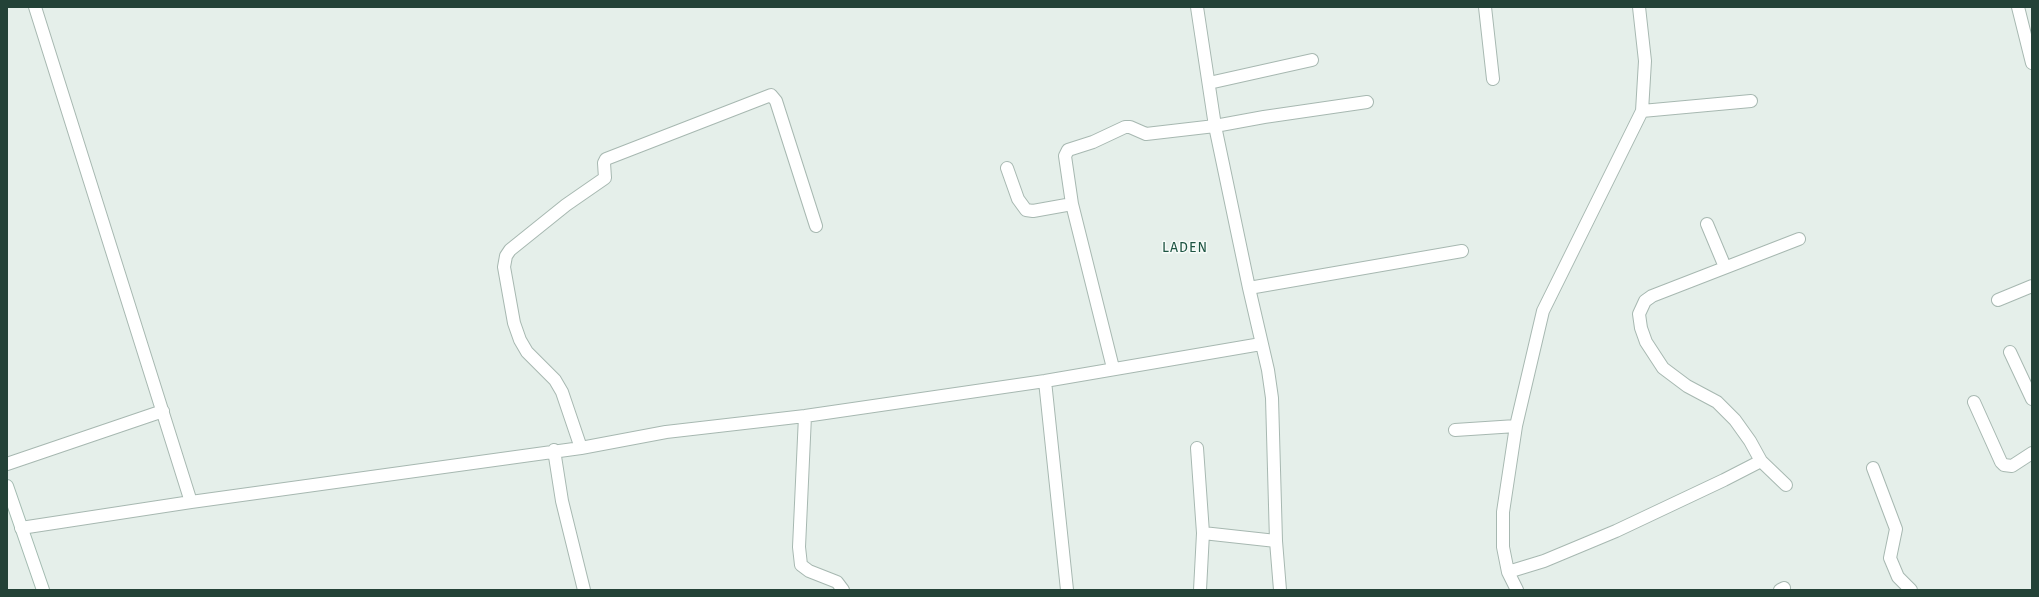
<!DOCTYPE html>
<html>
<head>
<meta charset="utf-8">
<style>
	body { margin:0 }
	#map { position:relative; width:2039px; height:597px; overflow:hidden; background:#e5efea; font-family:"Fira Sans",sans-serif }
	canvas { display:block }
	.frame { position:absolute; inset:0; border:8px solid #234237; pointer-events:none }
</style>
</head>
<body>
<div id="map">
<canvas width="2039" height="597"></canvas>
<div class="frame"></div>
</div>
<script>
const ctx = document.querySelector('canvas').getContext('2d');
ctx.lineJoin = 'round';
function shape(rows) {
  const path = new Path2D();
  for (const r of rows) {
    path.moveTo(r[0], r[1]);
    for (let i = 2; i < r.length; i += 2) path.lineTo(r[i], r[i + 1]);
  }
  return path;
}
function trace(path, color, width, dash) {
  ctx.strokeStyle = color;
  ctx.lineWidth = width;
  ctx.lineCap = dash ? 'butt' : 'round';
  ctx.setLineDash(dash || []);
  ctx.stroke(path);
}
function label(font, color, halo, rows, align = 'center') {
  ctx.font = font + ' "Fira Sans",sans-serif';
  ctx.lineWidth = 3;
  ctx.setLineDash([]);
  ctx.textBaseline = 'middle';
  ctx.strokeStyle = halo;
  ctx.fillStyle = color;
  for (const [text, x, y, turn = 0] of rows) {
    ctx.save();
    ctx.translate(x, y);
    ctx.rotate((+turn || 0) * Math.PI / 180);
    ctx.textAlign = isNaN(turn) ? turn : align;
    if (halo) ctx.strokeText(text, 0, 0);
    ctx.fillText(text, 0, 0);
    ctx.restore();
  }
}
const street = shape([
	[35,7,191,502],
	[1197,7,1215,126,1249,288,1268,370,1272,398,1276,541,1280,590],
	[1485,7,1493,79],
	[2018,7,2032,63],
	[1209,83,1312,60],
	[1642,111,1751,101],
	[1007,168,1018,199,1026,210,1033,211,1072,204],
	[1707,224,1725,267],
	[1249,288,1462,251],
	[1998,300,2032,286],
	[2010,352,2032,399],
	[1113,368,1072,204,1065,156,1068,150,1093,142,1125,127,1130,127,1146,134,1215,126,1264,117,1367,102],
	[1045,381,1067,590],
	[1974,402,2001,462,2004,465,2012,466,2032,453],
	[805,416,799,547,801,565,809,571,837,582,843,590],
	[1455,430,1516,426],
	[581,448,562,392,555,380,527,352,520,340,514,323,504,267,506,256,510,250,566,205,605,178,604,163,606,159,771,95,776,101,816,226],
	[1197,448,1203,533,1200,590],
	[554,450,562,501,584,590],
	[1761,461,1786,485],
	[7,464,163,411],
	[1873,468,1896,529,1890,558,1898,577,1911,590],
	[21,528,191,502,581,448,666,432,805,416,1045,381,1261,344],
	[1203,533,1276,541],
	[1508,572,1544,561,1616,531,1724,480,1761,461,1750,441,1735,420,1717,402,1687,386,1663,368,1646,342,1641,328,1639,314,1645,301,1652,296,1799,239],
	[1517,590,1508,572,1503,547,1503,512,1516,426,1543,311,1642,111,1645,61,1639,7],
	[1780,590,1784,588]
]);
const secondary = shape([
	[7,486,43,590]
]);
const quarterNames = [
	["LADEN",1185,248]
];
trace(street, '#a7b8b1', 14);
trace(secondary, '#a3bbb1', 14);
trace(street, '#fff', 12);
trace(secondary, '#fff', 12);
ctx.letterSpacing = '1px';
label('14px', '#1e5543', '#f6fbf8', quarterNames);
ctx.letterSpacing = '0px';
</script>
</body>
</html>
